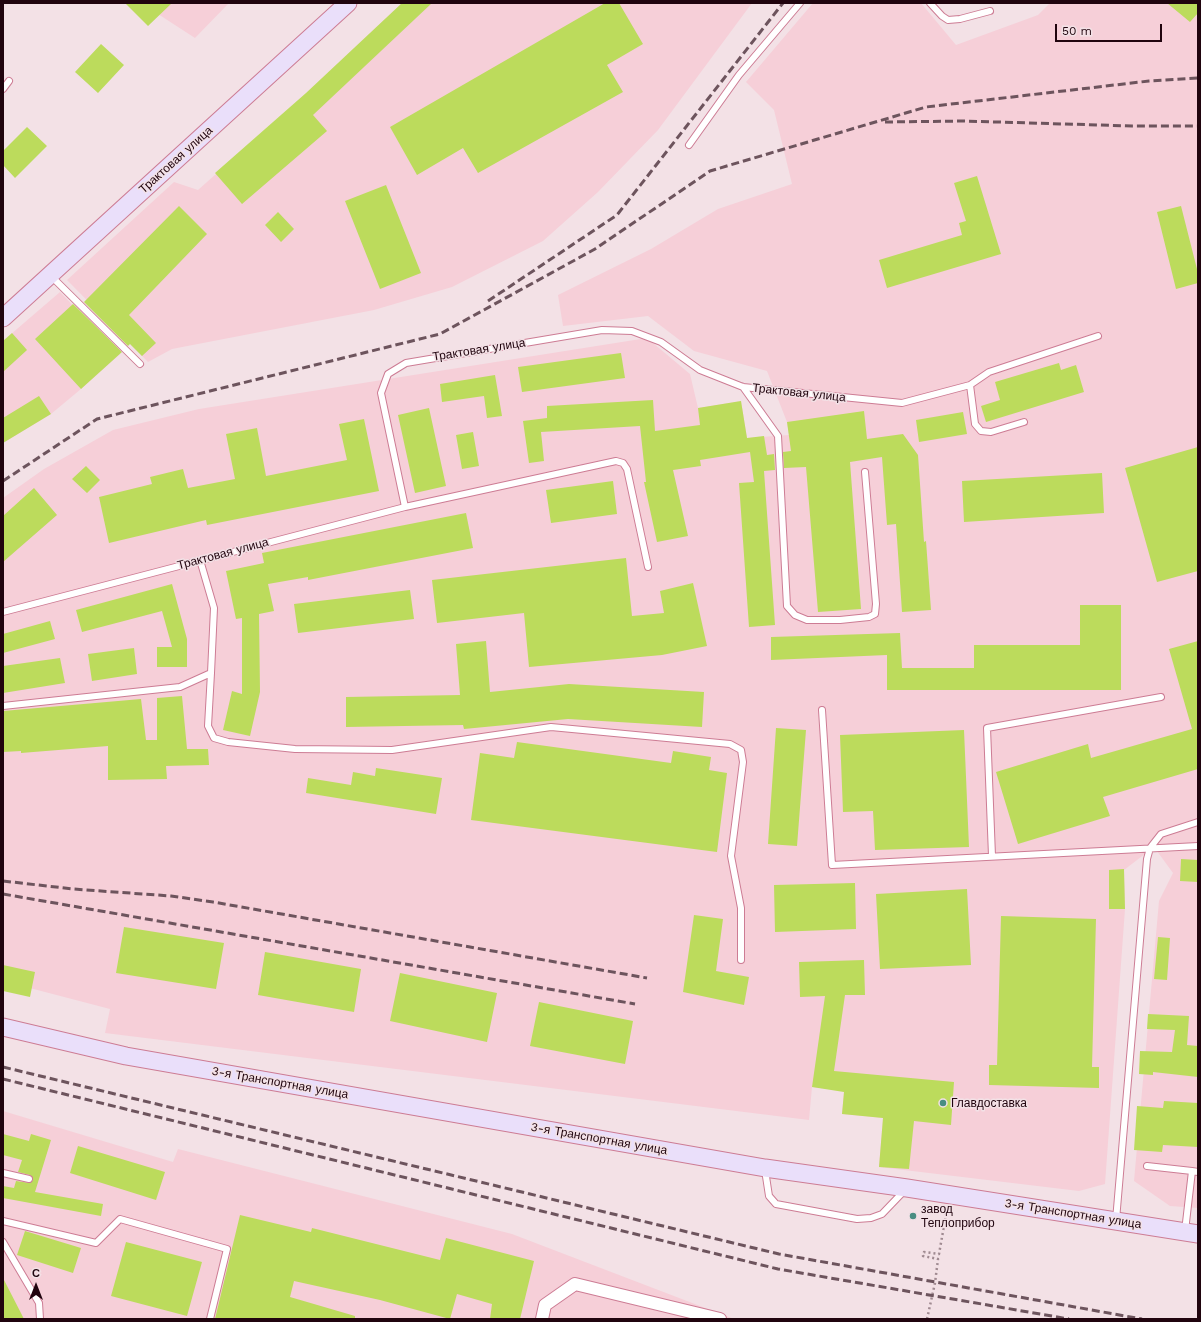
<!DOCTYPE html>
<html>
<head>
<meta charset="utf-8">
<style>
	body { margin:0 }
	#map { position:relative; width:1201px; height:1322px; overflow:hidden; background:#f3e1e6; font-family:"Work Sans",sans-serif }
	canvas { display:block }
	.frame { position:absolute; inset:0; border:4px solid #20040e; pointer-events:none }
	.north { position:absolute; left:16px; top:1266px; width:40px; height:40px; -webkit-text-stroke:3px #f3e1e6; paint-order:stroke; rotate:0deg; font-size:11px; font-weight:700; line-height:16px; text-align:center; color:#20040e }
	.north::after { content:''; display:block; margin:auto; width:14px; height:18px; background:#20040e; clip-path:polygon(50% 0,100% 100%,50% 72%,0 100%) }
	.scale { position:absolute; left:1055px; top:24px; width:107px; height:18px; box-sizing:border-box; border:2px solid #20040e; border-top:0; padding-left:5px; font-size:12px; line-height:14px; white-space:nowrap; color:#20040e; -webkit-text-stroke:3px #f3e1e6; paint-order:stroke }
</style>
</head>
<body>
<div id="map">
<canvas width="1201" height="1322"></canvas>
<div class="frame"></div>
<div class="north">С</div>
<div class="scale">50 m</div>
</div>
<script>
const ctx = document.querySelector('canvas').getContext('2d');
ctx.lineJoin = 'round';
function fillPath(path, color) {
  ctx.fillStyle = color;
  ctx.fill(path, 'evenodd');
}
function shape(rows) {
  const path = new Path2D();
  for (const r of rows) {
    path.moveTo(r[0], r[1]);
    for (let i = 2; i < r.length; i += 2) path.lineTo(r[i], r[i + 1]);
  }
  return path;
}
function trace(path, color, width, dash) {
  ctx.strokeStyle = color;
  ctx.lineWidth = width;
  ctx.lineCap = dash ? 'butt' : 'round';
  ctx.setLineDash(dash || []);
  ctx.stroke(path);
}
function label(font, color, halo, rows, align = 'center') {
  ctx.font = font + ' "Work Sans",sans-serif';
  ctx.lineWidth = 3;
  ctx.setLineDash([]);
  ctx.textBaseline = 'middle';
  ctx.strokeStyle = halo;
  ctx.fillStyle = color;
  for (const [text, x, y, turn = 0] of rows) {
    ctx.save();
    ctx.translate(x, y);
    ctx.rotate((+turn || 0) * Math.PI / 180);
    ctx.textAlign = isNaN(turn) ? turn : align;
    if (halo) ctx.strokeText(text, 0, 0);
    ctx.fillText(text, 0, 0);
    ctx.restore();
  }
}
const built = shape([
	[141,3,229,3,195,38],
	[402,3,752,3,658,130,598,192,543,241,452,287,374,310,172,349,148,362,67,280,174,182,198,190,309,91],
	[813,3,921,3,956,45,1038,15,1050,3,1198,3,1198,1208,1170,1206,1134,1181,1159,901,1173,873,1154,847,1124,870,1125,909,1105,1184,1079,1191,879,1167,883,1118,842,1114,844,1091,812,1087,809,1120,105,1033,110,1009,3,981,3,498,44,469,113,430,199,409,647,338,690,374,698,408,741,401,747,438,789,435,787,422,767,371,694,351,648,316,563,326,558,295,651,249,718,209,792,184,774,110,746,82],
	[60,292,120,354,81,389,51,414,3,443,3,341],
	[3,1111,173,1162,178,1149,512,1234,734,1319,3,1319]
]);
const building = shape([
	[125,3,172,3,148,26],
	[402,3,432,3,313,115,327,131,242,204,215,173,306,93],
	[605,3,619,3,643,44,607,65,623,92,478,173,463,148,417,175,390,127],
	[1167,3,1198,3,1198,13,1190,22],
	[101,44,124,65,98,93,75,72],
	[27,127,47,146,15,178,3,165,3,151],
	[977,176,1001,254,887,288,879,260,962,235,959,223,966,221,954,183],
	[386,185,421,273,380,289,345,201],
	[179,206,207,234,129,315,156,343,142,356,130,344,128,346,84,302],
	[1181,206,1198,273,1198,283,1176,289,1157,212],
	[278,212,294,229,281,242,265,225],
	[73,304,122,352,81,389,35,339],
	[12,333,27,350,3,372,3,341],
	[621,353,625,378,522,392,518,367],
	[1059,363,1061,370,1076,365,1084,392,986,422,981,406,1000,400,995,382],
	[495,375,502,416,487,418,484,396,442,402,440,384],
	[39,396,51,414,3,443,3,418],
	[653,400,655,431,700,425,698,408,741,401,747,438,764,436,767,455,774,454,775,470,764,471,775,625,749,627,739,483,754,482,750,452,700,460,701,466,673,470,688,536,657,542,644,482,646,482,640,426,541,432,544,461,529,463,523,421,547,418,547,406],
	[429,408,446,486,415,493,398,415],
	[864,411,867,439,903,434,918,455,924,542,926,541,931,610,902,612,896,524,887,525,882,457,850,462,861,609,818,612,806,467,784,468,783,452,791,451,787,422],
	[963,412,967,434,919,442,916,420],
	[364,419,379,491,207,525,206,520,109,543,99,497,152,484,150,477,183,469,188,488,235,479,226,434,257,428,266,476,347,460,339,424],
	[473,432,479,466,462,469,456,435],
	[1198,447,1198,571,1157,582,1125,468],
	[86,466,100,480,87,493,72,479],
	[1102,473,1104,513,964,522,962,481],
	[613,481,617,514,551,523,546,490],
	[34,488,57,515,3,562,3,516],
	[466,513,473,548,308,580,308,577,268,584,274,611,259,614,260,692,250,736,223,730,232,691,242,694,242,618,236,619,226,571,264,563,262,553],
	[626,558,632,616,664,613,660,591,693,583,707,646,662,655,529,667,524,613,437,623,432,580],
	[172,584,187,639,187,667,157,667,157,647,172,647,162,611,82,632,76,610],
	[410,590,414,619,298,633,294,604],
	[1080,605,1121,605,1121,690,887,690,887,655,771,660,771,637,900,633,902,668,974,668,974,645,1080,645],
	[50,621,55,639,3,653,3,634],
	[486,641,490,692,569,684,704,692,702,727,568,719,464,729,463,725,346,727,346,697,460,695,456,644],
	[1198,641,1198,769,1103,797,1110,816,1018,844,996,772,1088,744,1091,758,1192,729,1169,649],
	[134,648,137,674,92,681,88,654],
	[60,658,65,683,3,693,3,666],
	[182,696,187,749,208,749,209,765,166,766,167,779,108,780,108,746,21,753,21,751,3,752,3,711,141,699,146,740,157,740,157,698],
	[776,728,806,730,797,846,768,844],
	[964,730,969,847,875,850,873,811,843,812,840,735],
	[517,742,671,763,673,751,711,757,709,770,727,773,717,852,471,820,480,753,514,758],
	[376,768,442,778,436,814,306,793,308,778,351,785,353,772,375,776],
	[1181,859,1198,860,1198,882,1180,881],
	[1124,869,1125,909,1109,909,1109,870],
	[855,883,856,929,775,932,774,885],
	[967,889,971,965,880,969,876,894],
	[694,915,723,919,716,971,749,977,744,1005,683,992],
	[1001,916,1096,919,1092,1067,1099,1067,1099,1088,989,1085,989,1065,997,1065],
	[124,927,224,943,216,989,116,973],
	[1158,937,1170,938,1167,980,1154,979],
	[265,952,361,969,354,1012,258,995],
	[864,960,865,995,845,995,834,1071,954,1082,951,1125,914,1121,909,1169,879,1167,883,1118,842,1114,844,1092,812,1087,825,996,800,997,799,962],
	[3,965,35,972,30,997,3,991],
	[400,973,497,993,487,1042,390,1021],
	[539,1002,633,1021,625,1064,530,1046],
	[1148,1014,1189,1016,1187,1045,1198,1046,1198,1077,1153,1072,1153,1075,1139,1074,1140,1051,1172,1052,1175,1030,1147,1029],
	[1164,1101,1198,1103,1198,1147,1163,1145,1162,1152,1134,1150,1137,1106,1163,1108],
	[3,1134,29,1141,31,1134,51,1140,35,1192,103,1204,101,1216,3,1198,3,1186,14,1188,16,1181,30,1183,33,1180,30,1175,18,1172,22,1160,3,1155],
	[78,1146,165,1172,156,1200,70,1173],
	[240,1215,311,1232,312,1228,440,1260,446,1238,534,1261,520,1319,490,1319,492,1304,457,1294,450,1319,380,1300,294,1281,290,1297,355,1316,355,1319,215,1319],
	[25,1231,81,1248,73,1273,17,1255],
	[126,1242,202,1262,187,1316,111,1296],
	[3,1278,24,1319,3,1319]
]);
const path = shape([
	[927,1319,935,1283,938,1259,923,1256,924,1252,939,1254,947,1209]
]);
const lane = shape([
	[930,3,942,16,948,20,960,19,990,11],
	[3,89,9,81],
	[689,145,739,75,800,3],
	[51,276,140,364],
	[970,385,975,424,981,431,991,432,1024,422],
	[743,387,778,436,787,606,795,615,807,620,840,620,869,617,875,614,876,604,865,472],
	[405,507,616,461,623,463,627,469,648,567],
	[3,612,405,507,381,393,388,374,406,363,602,330,632,331,661,342,700,370,743,387,902,403,970,385,989,372,1098,336],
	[211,673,208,726,214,738,228,742,295,749,392,750,551,727,730,744,741,750,743,762,731,856,741,908,741,960],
	[3,706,180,687,211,673,214,608,200,560],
	[822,710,832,865,1198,846],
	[992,856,987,728,1161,697],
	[1147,1166,1192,1171],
	[765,1170,769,1196,776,1204,857,1219,871,1218,882,1214,905,1190],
	[3,1173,29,1179],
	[1116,1220,1147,859,1150,848,1161,834,1198,822],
	[3,1221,96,1243,120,1219,227,1249,210,1319],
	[1185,1231,1192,1171,1198,1172],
	[3,1242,39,1303,40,1319]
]);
const street = shape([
	[542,1319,545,1305,575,1284,720,1319]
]);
const secondary = shape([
	[3,318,348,3],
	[3,1027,126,1056,765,1168,907,1188,1198,1234]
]);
const rail = shape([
	[885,122,963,121,1132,126,1198,126],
	[488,301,617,215,783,3],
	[3,481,97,419,440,334,595,249,710,171,926,107,1149,81,1198,78],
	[3,881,73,889,171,896,213,902,647,978],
	[3,894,635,1004],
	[3,1067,779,1254,1142,1319],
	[3,1079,778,1269,1069,1319]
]);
const markers = [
	[943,1103,4,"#498d82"],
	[913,1216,4,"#498d82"]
];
const streetNames = [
	["Трактовая улица",176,160,-42],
	["Трактовая улица",479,350,-9],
	["Трактовая улица",799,393,6],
	["Трактовая улица",223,554,-15],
	["3-я Транспортная улица",280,1083,10],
	["3-я Транспортная улица",599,1139,10],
	["3-я Транспортная улица",1073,1214,9]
];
const poiNames = [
	["Главдоставка",951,1103],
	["завод",921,1209],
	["Теплоприбор",921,1223]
];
fillPath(built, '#f6cfd8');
fillPath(building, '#bcdb5c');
trace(lane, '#cd7c94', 8);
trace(street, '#cd7c94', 14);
trace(secondary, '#cd7c94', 19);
trace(path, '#a08a91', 2.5, [2, 3]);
trace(lane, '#fff', 6);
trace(street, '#fff', 12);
trace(secondary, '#eadffa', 17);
trace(rail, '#6d545d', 3, [8, 4]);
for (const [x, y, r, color] of markers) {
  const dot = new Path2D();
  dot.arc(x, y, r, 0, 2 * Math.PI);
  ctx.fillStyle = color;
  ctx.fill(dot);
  trace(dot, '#f3e1e6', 1.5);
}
label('12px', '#20040e', '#f3e1e6', streetNames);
label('12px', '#20040e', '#f3e1e6', poiNames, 'left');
</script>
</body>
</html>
